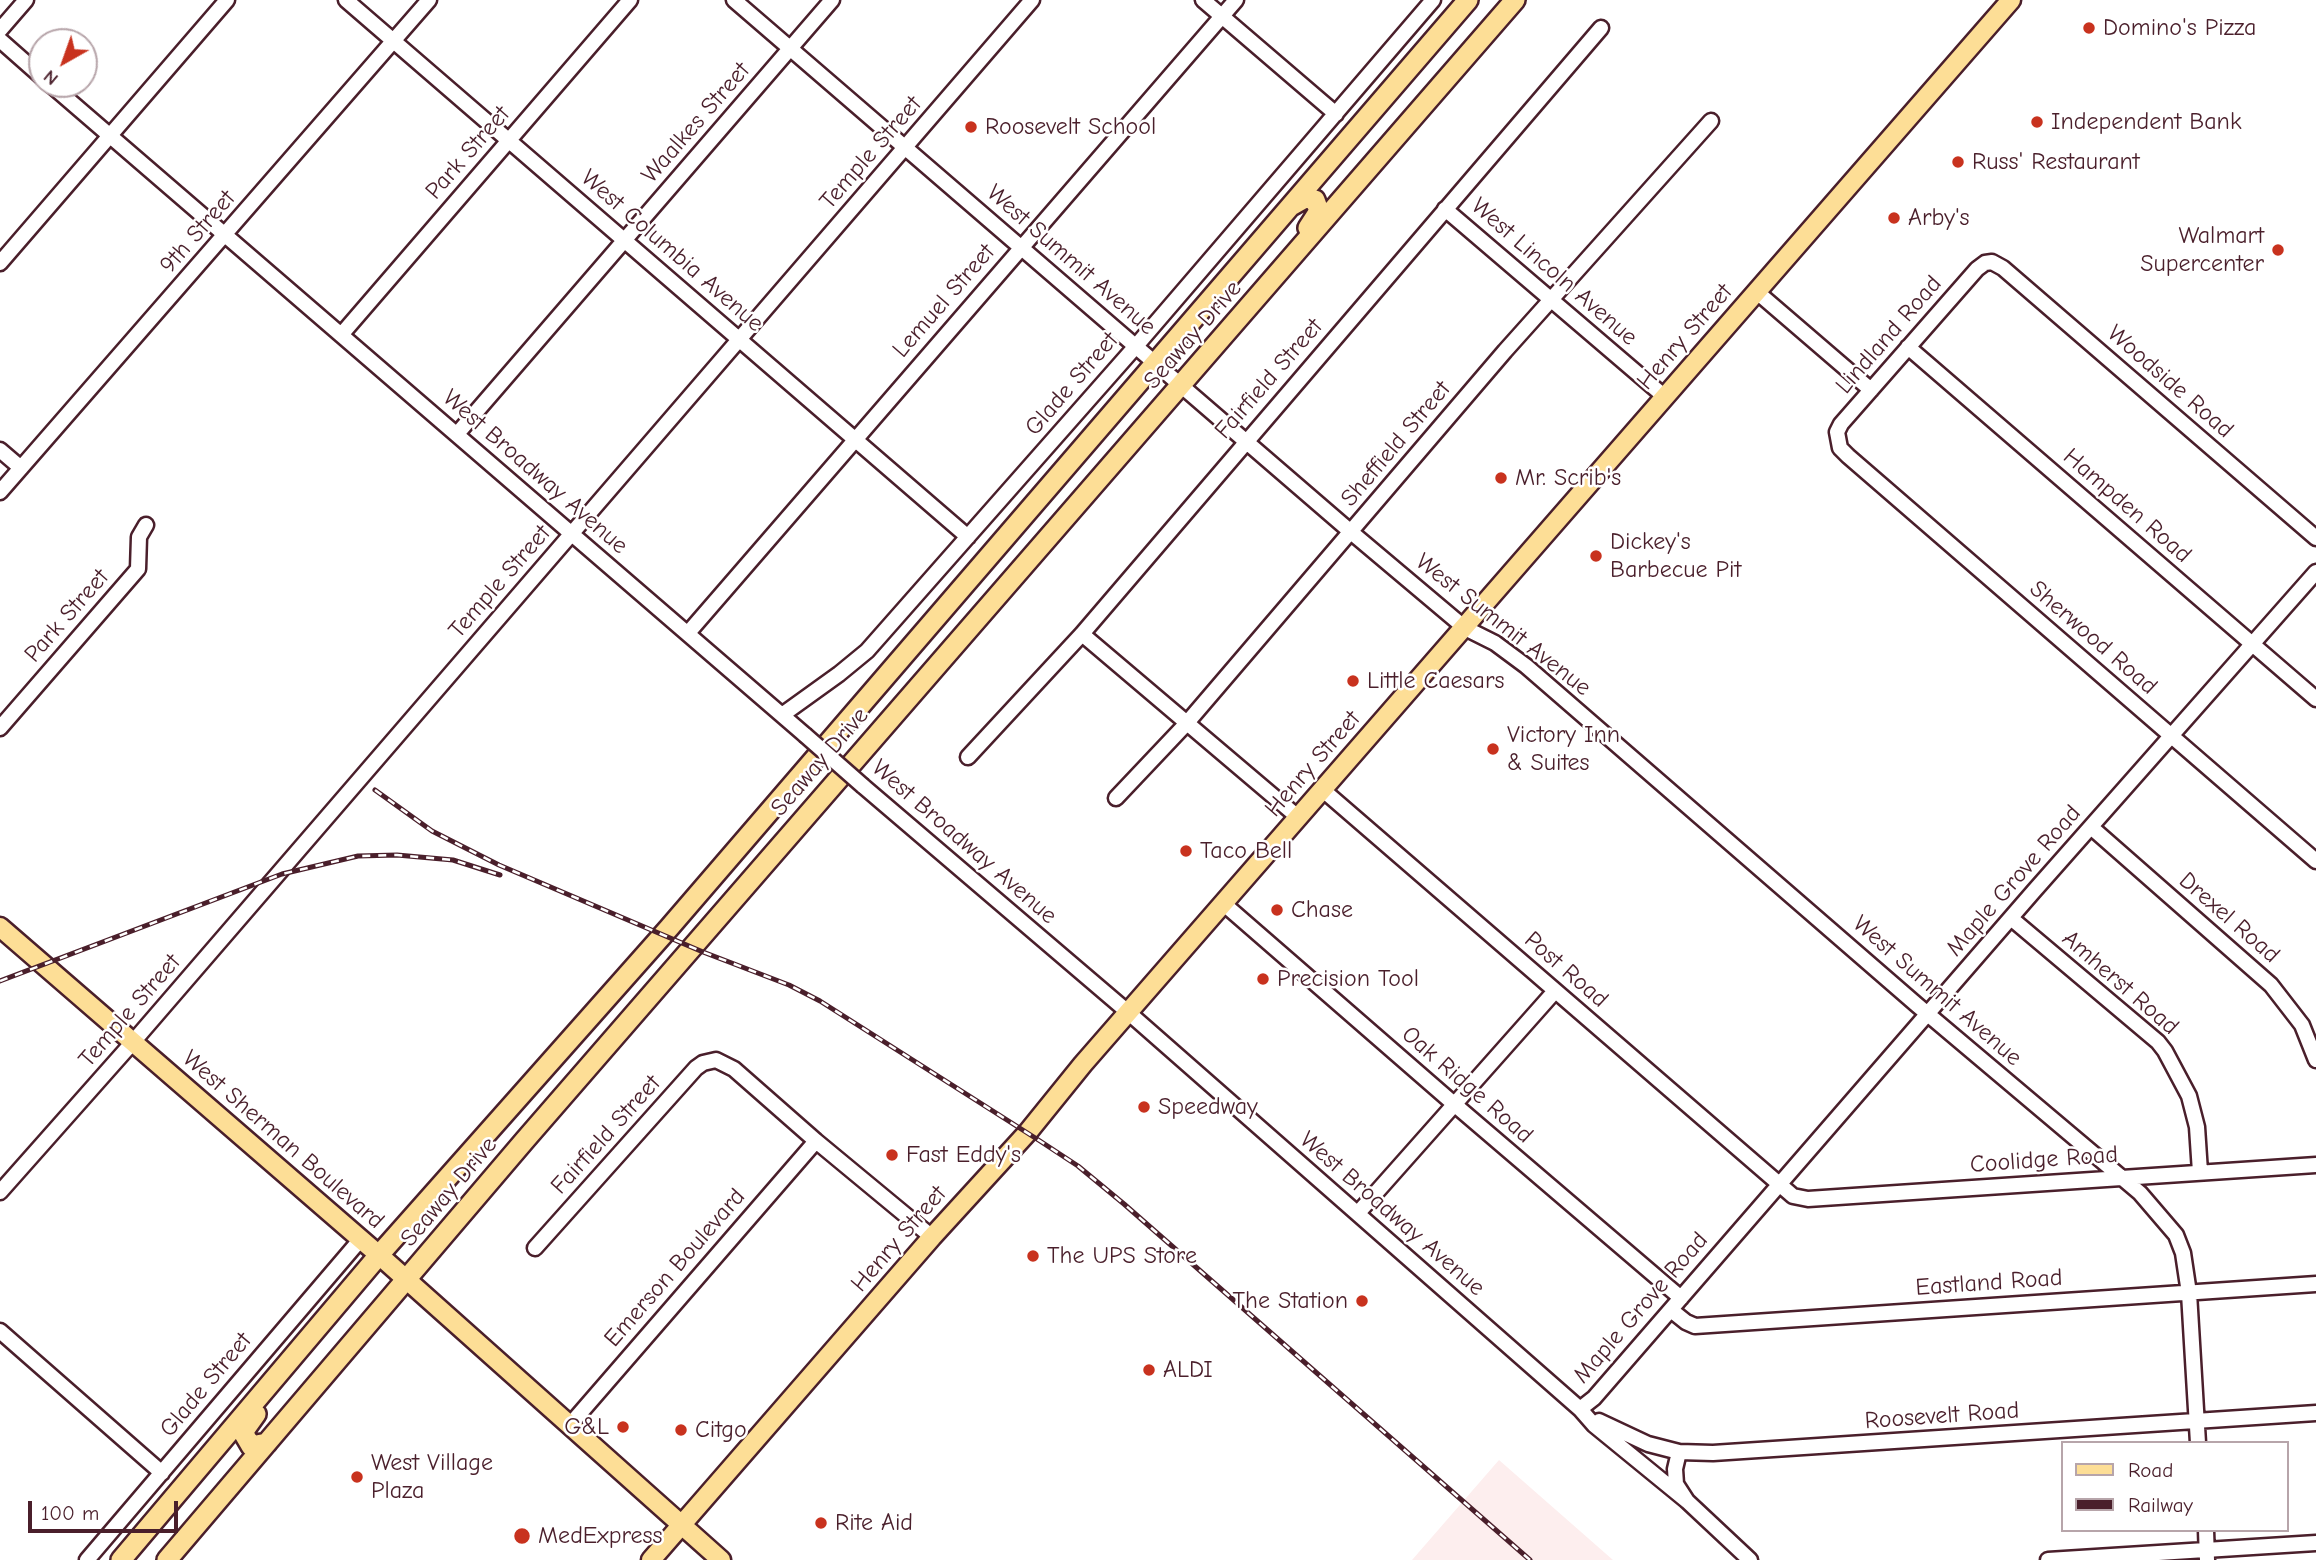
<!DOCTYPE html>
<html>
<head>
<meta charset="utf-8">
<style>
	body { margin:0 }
	#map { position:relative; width:2316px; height:1560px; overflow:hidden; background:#fff; font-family:"Comic Neue",sans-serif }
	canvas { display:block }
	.legend { position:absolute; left:2061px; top:1441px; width:228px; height:91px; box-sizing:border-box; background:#fff; border:2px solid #b7a5aa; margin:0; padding:9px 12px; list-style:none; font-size:21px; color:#4a1f2b }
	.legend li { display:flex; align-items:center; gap:14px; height:35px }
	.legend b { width:35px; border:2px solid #b7a5aa }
	.north { position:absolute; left:28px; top:28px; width:70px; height:70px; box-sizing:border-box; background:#fff; border:2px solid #b7a5aa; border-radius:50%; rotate:220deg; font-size:19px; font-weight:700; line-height:28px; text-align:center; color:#4a1f2b }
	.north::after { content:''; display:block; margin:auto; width:24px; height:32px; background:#c8321e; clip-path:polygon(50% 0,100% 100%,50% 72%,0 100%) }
	.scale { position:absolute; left:28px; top:1501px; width:150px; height:32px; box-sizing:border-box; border:4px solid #4a1f2b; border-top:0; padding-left:9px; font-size:21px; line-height:24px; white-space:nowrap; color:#4a1f2b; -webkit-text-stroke:5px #fff; paint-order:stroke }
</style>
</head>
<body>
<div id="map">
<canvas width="2316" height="1560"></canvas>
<ul class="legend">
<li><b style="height:9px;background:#fdde96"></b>Road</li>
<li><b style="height:9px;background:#4a1f2b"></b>Railway</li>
</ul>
<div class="north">N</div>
<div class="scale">100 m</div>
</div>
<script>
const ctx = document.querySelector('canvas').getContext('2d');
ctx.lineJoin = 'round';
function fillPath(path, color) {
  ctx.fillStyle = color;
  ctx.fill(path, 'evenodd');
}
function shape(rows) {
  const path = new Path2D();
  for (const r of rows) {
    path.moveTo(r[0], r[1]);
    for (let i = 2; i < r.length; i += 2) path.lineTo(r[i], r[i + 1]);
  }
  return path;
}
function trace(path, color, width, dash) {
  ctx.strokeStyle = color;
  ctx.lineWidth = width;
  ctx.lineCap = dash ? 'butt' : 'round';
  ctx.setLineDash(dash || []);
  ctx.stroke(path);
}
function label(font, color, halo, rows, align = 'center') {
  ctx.font = font + ' "Comic Neue",sans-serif';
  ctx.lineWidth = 5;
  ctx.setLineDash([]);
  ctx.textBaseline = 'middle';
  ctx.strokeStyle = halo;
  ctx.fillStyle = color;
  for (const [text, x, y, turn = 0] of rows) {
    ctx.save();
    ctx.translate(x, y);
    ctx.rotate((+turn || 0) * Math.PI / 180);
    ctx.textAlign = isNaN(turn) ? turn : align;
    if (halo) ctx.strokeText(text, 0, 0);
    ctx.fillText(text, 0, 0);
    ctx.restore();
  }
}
const built = shape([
	[1499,1460,1613,1560,1412,1560]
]);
const minor = shape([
	[346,0,968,537],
	[734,0,1351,532,1465,628,1495,643,1526,666,1917,1005,2140,1193,2176,1235,2183,1253,2189,1293,2198,1443],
	[1203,0,1336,114],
	[0,30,26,0],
	[0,40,42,77],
	[50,84,805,735],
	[1445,209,1665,397],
	[0,263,227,0],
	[1757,292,1871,390],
	[341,335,630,0],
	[1908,347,2316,699],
	[457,434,832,0],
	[0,450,21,468],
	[0,492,429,0],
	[2316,538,2003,268,1992,262,1985,263,1977,269,1841,424,1837,432,1840,448,1848,456,2316,861],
	[688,633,1236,0],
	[1082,634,1299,818],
	[782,715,839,674,867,651,1136,346,1433,0],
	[0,728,138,569,139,537,146,525],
	[968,757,1082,634,1601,28],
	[863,786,1129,1013,1580,1409,1594,1425,1687,1501],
	[1323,790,1793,1196,1808,1199,2316,1165],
	[1116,798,1186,724,1505,351,1711,121],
	[2091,827,2271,985,2302,1025,2316,1060],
	[1224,904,1454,1104,1681,1298],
	[2012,919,2158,1042,2165,1051,2189,1096,2197,1127,2200,1172],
	[0,1192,133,1042,1032,0],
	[1358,1213,1555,991],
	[535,1248,696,1068,703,1063,716,1060,734,1069,816,1141,932,1237],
	[1671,1310,1686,1322,1695,1326,2316,1284],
	[0,1331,162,1473],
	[1580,1409,1594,1398,2034,891,2316,572],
	[1599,1421,1648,1444,1679,1452,1713,1453,2316,1413],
	[569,1426,816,1141],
	[1679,1452,1675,1469,1676,1484,1687,1501,1750,1560],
	[2206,1530,2207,1560],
	[87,1560,360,1240],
	[2048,1560,2316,1543]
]);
const major = shape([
	[0,927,379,1255,721,1560],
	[651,1560,932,1237,1028,1132,1083,1064,2011,0]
]);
const highway = shape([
	[1291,206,1305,198,1315,200,1319,211,1308,228],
	[256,1414,246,1428,244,1434,251,1446,267,1443],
	[121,1560,379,1255,669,928,1468,0],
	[167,1560,525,1140,1515,0]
]);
const rail = shape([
	[375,790,432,831,499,865,703,952,789,985,820,1001,1040,1141,1078,1166,1124,1204,1530,1560],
	[0,981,282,874,358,856,397,855,453,860,500,875]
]);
const minorBridge = shape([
	[805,735,863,786]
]);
const markers = [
	[2089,28,7,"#c8321e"],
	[2037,122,7,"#c8321e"],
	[971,127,7,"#c8321e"],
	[1958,162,7,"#c8321e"],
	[1894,218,7,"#c8321e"],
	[2278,250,7,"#c8321e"],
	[1501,478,7,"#c8321e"],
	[1596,556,7,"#c8321e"],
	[1353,681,7,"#c8321e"],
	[1493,749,7,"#c8321e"],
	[1186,851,7,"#c8321e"],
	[1277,910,7,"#c8321e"],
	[1263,979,7,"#c8321e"],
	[1144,1107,7,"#c8321e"],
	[892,1155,7,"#c8321e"],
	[1033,1256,7,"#c8321e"],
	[1362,1301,7,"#c8321e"],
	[1149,1370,7,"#c8321e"],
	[623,1427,7,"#c8321e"],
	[681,1430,7,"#c8321e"],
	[357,1477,7,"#c8321e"],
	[821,1523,7,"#c8321e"],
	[522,1536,9,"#c8321e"]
];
const poiNames = [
	["Domino's Pizza",2103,28],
	["Independent Bank",2051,122],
	["Roosevelt School",985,127],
	["Russ' Restaurant",1972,162],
	["Arby's",1908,218],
	["Walmart",2264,236,"right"],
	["Supercenter",2264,264,"right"],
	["Mr. Scrib's",1515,478],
	["Dickey's",1610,542],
	["Barbecue Pit",1610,570],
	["Little Caesars",1367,681],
	["Victory Inn",1507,735],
	["& Suites",1507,763],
	["Taco Bell",1200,851],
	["Chase",1291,910],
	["Precision Tool",1277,979],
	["Speedway",1158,1107],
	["Fast Eddy's",906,1155],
	["The UPS Store",1047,1256],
	["The Station",1348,1301,"right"],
	["ALDI",1163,1370],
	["G&L",609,1427,"right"],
	["Citgo",695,1430],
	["West Village",371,1463],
	["Plaza",371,1491],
	["Rite Aid",835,1523],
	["MedExpress",538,1536]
];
const streetNames = [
	["Waalkes Street",696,123,-49],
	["Park Street",468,153,-49],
	["Temple Street",871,153,-49],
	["9th Street",198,232,-49],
	["West Columbia Avenue",672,251,41],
	["West Summit Avenue",1071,260,41],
	["West Lincoln Avenue",1554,272,41],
	["Lemuel Street",944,301,-49],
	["Seaway Drive",1193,335,-49],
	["Lindland Road",1889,335,-49],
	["Henry Street",1685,337,-49],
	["Fairfield Street",1269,379,-49],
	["Woodside Road",2170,382,41],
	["Glade Street",1072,384,-49],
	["Sheffield Street",1396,444,-50],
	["West Broadway Avenue",535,472,41],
	["Hampden Road",2127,506,41],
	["Temple Street",500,582,-49],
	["Park Street",67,616,-49],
	["West Summit Avenue",1503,625,38],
	["Sherwood Road",2093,638,41],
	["Seaway Drive",820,762,-49],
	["Henry Street",1313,764,-49],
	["West Broadway Avenue",964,842,41],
	["Maple Grove Road",2014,881,-49],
	["Drexel Road",2229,918,41],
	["Post Road",1566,970,41],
	["Amherst Road",2120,983,41],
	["West Summit Avenue",1937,991,41],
	["Temple Street",130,1011,-49],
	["Oak Ridge Road",1467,1085,41],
	["Fairfield Street",606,1135,-48],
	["West Sherman Boulevard",283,1140,41],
	["Coolidge Road",2044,1160,-4],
	["Seaway Drive",449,1192,-50],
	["West Broadway Avenue",1392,1214,41],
	["Henry Street",899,1239,-49],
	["Emerson Boulevard",675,1268,-49],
	["Eastland Road",1989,1283,-4],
	["Maple Grove Road",1641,1308,-49],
	["Glade Street",206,1385,-50],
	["Roosevelt Road",1942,1416,-4]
];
fillPath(built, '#fdeeee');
trace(minor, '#4a1f2b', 19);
trace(major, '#4a1f2b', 23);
trace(highway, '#4a1f2b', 24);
trace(minor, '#fff', 14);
trace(major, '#fdde96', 18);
trace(highway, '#fdde96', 19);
trace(rail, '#4a1f2b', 5);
trace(rail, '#fff', 2.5, [8]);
trace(minorBridge, '#4a1f2b', 19, []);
trace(minorBridge, '#fff', 14);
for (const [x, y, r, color] of markers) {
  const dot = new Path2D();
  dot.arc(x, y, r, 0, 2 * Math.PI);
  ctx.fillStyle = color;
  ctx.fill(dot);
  trace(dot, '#fff', 2.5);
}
label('24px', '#4a1f2b', '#fff', poiNames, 'left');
label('24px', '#4a1f2b', '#fff', streetNames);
</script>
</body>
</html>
